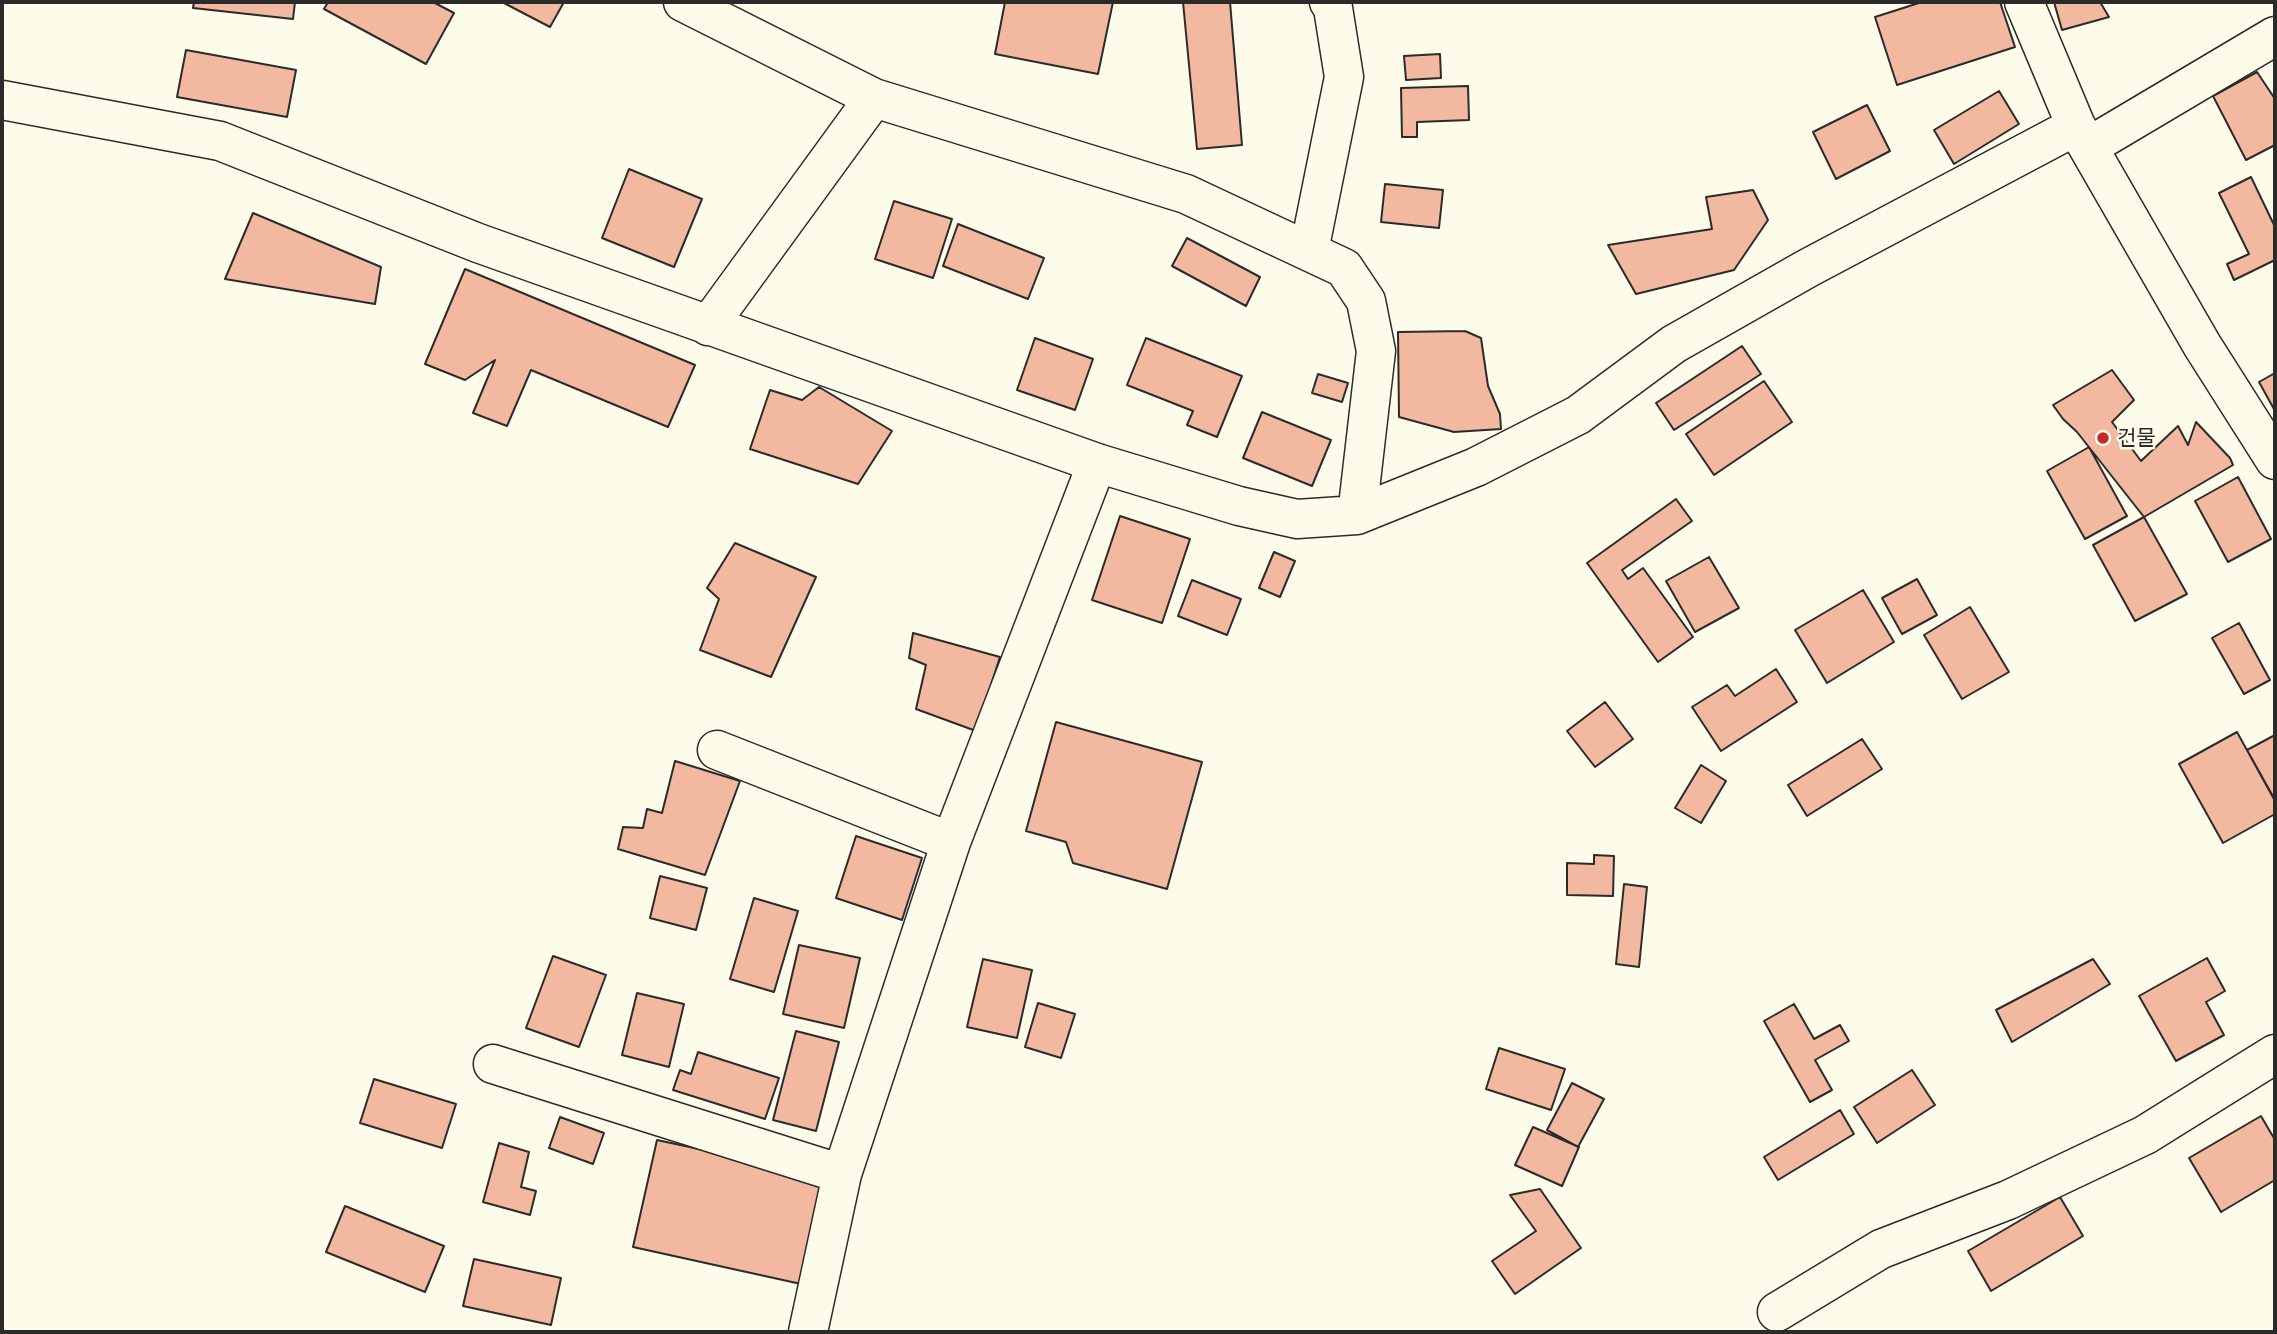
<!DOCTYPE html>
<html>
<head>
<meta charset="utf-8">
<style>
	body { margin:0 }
	#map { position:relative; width:2277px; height:1334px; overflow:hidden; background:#fdfbea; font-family:"Golos Text",sans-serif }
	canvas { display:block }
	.frame { position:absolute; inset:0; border:4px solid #2b2b2b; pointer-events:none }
</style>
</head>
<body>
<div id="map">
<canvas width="2277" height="1334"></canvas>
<div class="frame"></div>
</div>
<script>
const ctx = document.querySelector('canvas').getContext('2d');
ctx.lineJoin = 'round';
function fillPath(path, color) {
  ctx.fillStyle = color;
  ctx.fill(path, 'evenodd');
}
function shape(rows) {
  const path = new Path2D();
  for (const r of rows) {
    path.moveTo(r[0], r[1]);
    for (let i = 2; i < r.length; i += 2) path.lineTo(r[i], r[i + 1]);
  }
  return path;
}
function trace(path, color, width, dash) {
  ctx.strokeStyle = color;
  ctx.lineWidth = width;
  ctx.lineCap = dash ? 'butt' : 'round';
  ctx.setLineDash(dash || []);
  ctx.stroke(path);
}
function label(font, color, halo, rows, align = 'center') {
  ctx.font = font + ' "Golos Text","Noto Sans KR",sans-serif';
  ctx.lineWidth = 5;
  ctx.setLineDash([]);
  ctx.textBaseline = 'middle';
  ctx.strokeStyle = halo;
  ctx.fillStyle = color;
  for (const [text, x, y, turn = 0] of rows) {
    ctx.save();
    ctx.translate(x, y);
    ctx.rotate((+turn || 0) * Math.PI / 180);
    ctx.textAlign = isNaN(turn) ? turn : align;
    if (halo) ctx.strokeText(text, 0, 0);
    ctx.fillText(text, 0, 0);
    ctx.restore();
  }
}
const building = shape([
	[194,2,295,2,293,19,193,8,194,2],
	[328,2,433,2,454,13,426,64,324,9,328,2],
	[502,2,564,2,550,27,502,2],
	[1005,2,1113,2,1098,74,995,54,1005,2],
	[1183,2,1230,2,1242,145,1197,149,1183,2],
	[1922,2,2000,2,2015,47,1897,85,1875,17,1922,2],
	[2054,2,2100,2,2109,17,2062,30,2054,2],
	[186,50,296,70,287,117,177,97,186,50],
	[1440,54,1441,78,1406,80,1404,56,1440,54],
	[2257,72,2275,99,2275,145,2246,160,2213,96,2257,72],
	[1468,86,1469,120,1417,122,1417,137,1402,137,1401,88,1468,86],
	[1999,91,2019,124,1954,164,1934,130,1999,91],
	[1867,105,1890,151,1836,179,1813,132,1867,105],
	[629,169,702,199,674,267,602,238,629,169],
	[2251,177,2275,227,2275,260,2234,280,2227,264,2249,254,2219,193,2251,177],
	[1385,184,1443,190,1439,228,1381,222,1385,184],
	[1753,190,1768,220,1734,270,1636,294,1608,245,1712,229,1706,197,1753,190],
	[894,201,952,219,933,278,875,259,894,201],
	[253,213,381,267,375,304,225,279,253,213],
	[958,224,1044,258,1028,299,943,266,958,224],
	[1187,238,1260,277,1246,306,1172,266,1187,238],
	[465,269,695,365,668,427,531,370,507,426,473,413,495,360,465,380,425,364,465,269],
	[1465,331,1481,338,1488,386,1500,414,1501,429,1454,432,1399,417,1398,332,1465,331],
	[1035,338,1093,359,1075,410,1017,390,1035,338],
	[1146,338,1242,376,1217,437,1187,425,1193,411,1127,385,1146,338],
	[1742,346,1761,374,1674,430,1656,403,1742,346],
	[2112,370,2134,400,2112,422,2141,461,2178,426,2188,445,2196,422,2230,458,2233,465,2144,517,2077,432,2063,419,2053,405,2112,370],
	[2275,373,2275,411,2259,382,2275,373],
	[1318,374,1348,383,1342,402,1312,393,1318,374],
	[1764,381,1792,422,1714,475,1686,434,1764,381],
	[819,387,892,431,858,484,750,449,770,390,802,400,819,387],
	[1262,412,1331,440,1312,486,1243,458,1262,412],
	[2089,447,2127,516,2085,539,2047,471,2089,447],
	[2238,477,2271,539,2228,562,2195,501,2238,477],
	[1676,499,1692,521,1622,570,1628,579,1643,568,1693,637,1658,662,1587,563,1676,499],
	[1120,516,1190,539,1162,623,1092,600,1120,516],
	[2144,517,2187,594,2135,621,2093,545,2144,517],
	[735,543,816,577,771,677,700,650,719,599,707,588,735,543],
	[1274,552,1295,561,1280,597,1259,588,1274,552],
	[1709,557,1739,608,1695,632,1666,581,1709,557],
	[1917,579,1937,615,1902,634,1882,598,1917,579],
	[1192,580,1241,599,1227,635,1178,616,1192,580],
	[1863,590,1894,642,1827,683,1795,630,1863,590],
	[1970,607,2009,672,1962,699,1924,635,1970,607],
	[2239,623,2270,680,2244,694,2212,638,2239,623],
	[913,633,1000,657,976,731,916,709,926,665,909,658,913,633],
	[1776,669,1797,702,1721,751,1692,707,1727,685,1735,696,1776,669],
	[1605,702,1633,739,1595,767,1567,731,1605,702],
	[1056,722,1202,762,1167,889,1073,863,1066,842,1026,831,1056,722],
	[2237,732,2275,801,2275,814,2223,843,2179,764,2237,732],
	[2275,735,2275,800,2247,750,2275,735],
	[1862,739,1882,769,1807,816,1788,785,1862,739],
	[675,761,740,781,705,875,618,849,623,827,643,828,647,809,662,813,675,761],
	[1701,765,1726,781,1701,823,1675,808,1701,765],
	[856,836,922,858,902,920,836,898,856,836],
	[1594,855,1614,856,1613,896,1567,895,1567,863,1594,864,1594,855],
	[660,876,707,888,696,930,650,918,660,876],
	[1624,884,1647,887,1639,967,1616,964,1624,884],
	[754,898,798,911,774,992,730,979,754,898],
	[799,945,860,958,844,1028,783,1014,799,945],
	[553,956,606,975,579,1047,526,1028,553,956],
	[2207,958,2225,991,2206,1002,2224,1035,2176,1061,2139,996,2207,958],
	[983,959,1032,970,1017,1038,967,1027,983,959],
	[2093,959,2110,984,2012,1042,1996,1010,2093,959],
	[637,993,684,1004,669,1067,622,1055,637,993],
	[1038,1003,1075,1014,1061,1058,1025,1047,1038,1003],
	[1794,1004,1814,1039,1840,1025,1849,1041,1815,1060,1832,1090,1810,1102,1764,1021,1794,1004],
	[796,1031,839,1042,816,1131,773,1120,796,1031],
	[1499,1048,1565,1069,1551,1110,1486,1089,1499,1048],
	[698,1052,779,1078,765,1119,673,1090,680,1070,691,1074,698,1052],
	[1912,1070,1935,1105,1877,1143,1854,1107,1912,1070],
	[374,1079,456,1104,442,1148,360,1123,374,1079],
	[1572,1083,1604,1099,1578,1147,1547,1130,1572,1083],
	[1840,1110,1854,1134,1778,1180,1764,1157,1840,1110],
	[2261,1116,2275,1140,2275,1180,2221,1212,2189,1158,2261,1116],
	[560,1117,604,1133,593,1164,549,1148,560,1117],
	[1533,1127,1579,1147,1562,1186,1515,1165,1533,1127],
	[657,1140,825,1176,801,1284,633,1247,657,1140],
	[499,1143,529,1152,521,1187,536,1191,530,1215,483,1202,499,1143],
	[1540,1189,1581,1248,1515,1294,1492,1261,1536,1231,1510,1195,1540,1189],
	[2060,1197,2083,1236,1991,1291,1968,1251,2060,1197],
	[345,1206,444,1246,425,1292,326,1252,345,1206],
	[474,1259,561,1278,551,1325,463,1306,474,1259]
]);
const minor = shape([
	[683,2,874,98,1186,194,1344,268,1366,301,1376,351,1357,515],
	[2024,2,2076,126,2088,147,2202,345,2275,460],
	[2,100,220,141,478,243,1097,463,1239,506,1297,519,1357,515,1476,467,1578,415,1674,344,1808,268,2076,126],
	[2088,147,2275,36],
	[1309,251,1344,77,1333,8,1329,2],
	[708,326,874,98],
	[717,750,951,842],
	[493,1064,842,1174],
	[1777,1312,1881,1249,2008,1200,2145,1135,2275,1054],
	[808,1332,842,1174,951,842,1097,463]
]);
const markers = [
	[2103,438,7,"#c62828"]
];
const poiNames = [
	["건물",2117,438]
];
fillPath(building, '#f2b8a0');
trace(building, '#2b2b2b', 2);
trace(minor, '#2b2b2b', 41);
trace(minor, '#fdfbea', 38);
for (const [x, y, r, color] of markers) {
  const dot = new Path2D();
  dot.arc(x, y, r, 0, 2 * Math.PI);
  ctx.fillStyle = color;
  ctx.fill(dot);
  trace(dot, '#fdfbea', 2.5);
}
label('21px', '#2b2b2b', '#fdfbea', poiNames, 'left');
</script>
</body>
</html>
